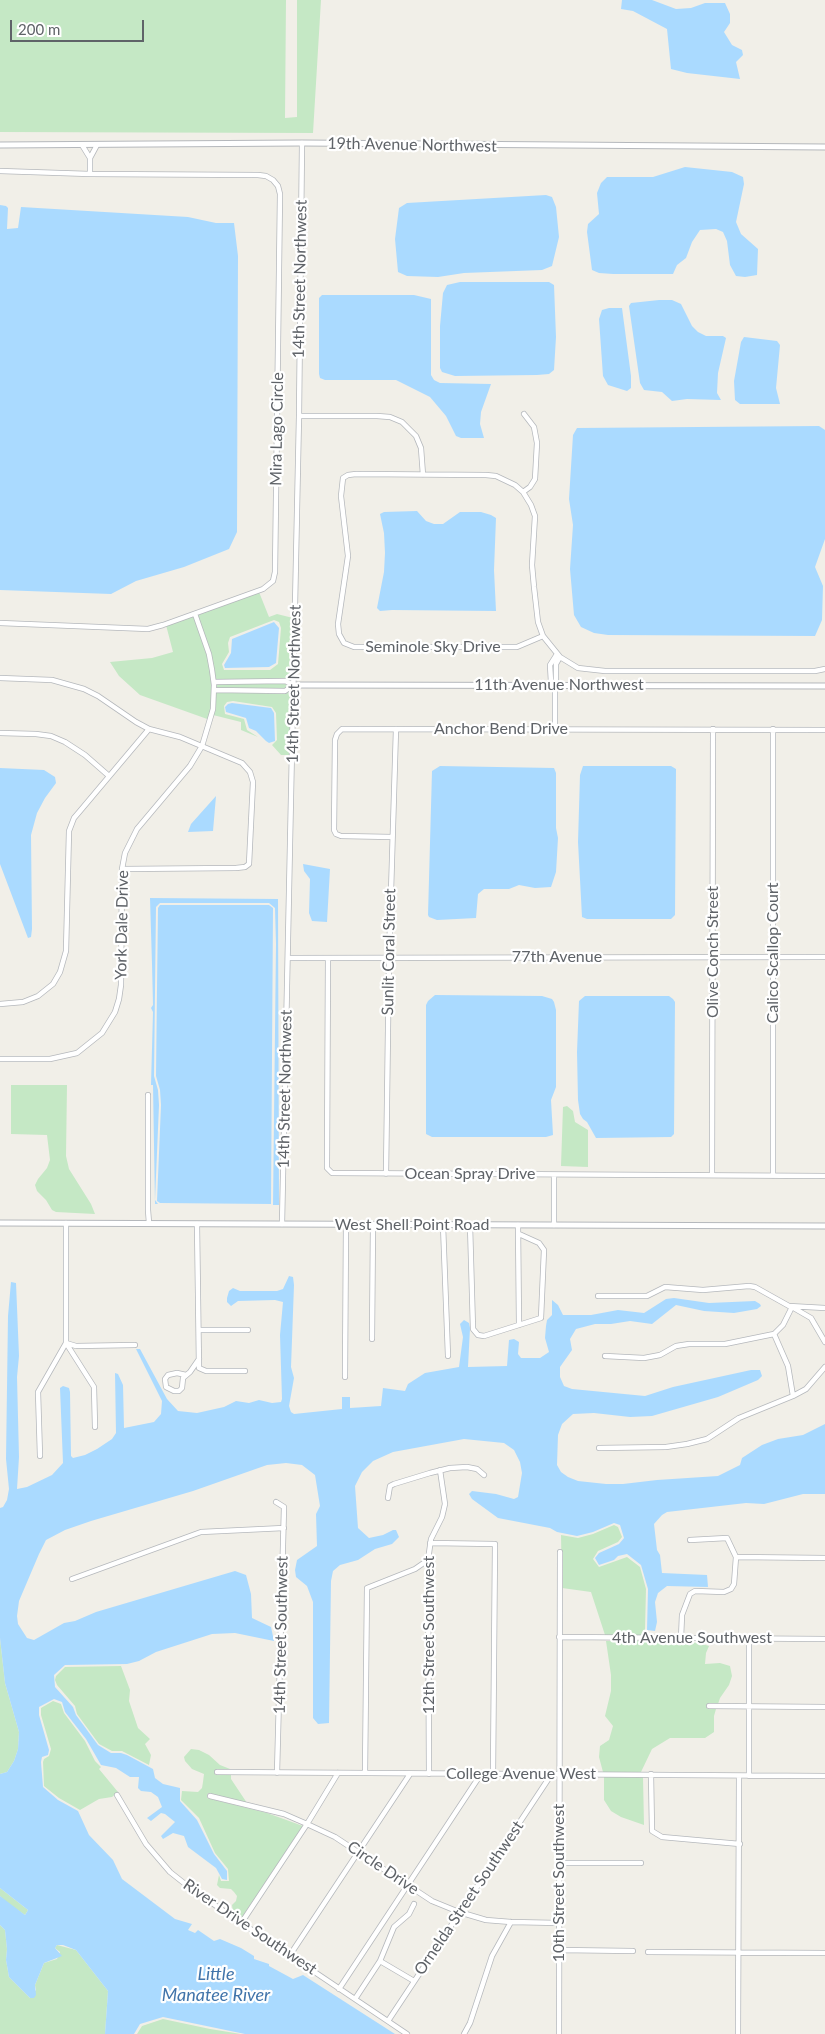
<!DOCTYPE html>
<html>
<head>
<meta charset="utf-8">
<style>
	body { margin:0 }
	#map { position:relative; width:825px; height:2034px; overflow:hidden; background:#f1efe8; font-family:Lato,sans-serif }
	canvas { display:block }
	.scale { position:absolute; left:10px; top:20px; width:134px; height:22px; box-sizing:border-box; border:2px solid #5f6368; border-top:0; padding-left:6px; font-size:15px; line-height:18px; white-space:nowrap; color:#5f6368; -webkit-text-stroke:4px #fff; paint-order:stroke }
</style>
</head>
<body>
<div id="map">
<canvas width="825" height="2034"></canvas>
<div class="scale">200 m</div>
</div>
<script>
const ctx = document.querySelector('canvas').getContext('2d');
ctx.lineJoin = 'round';
function fillPath(path, color) {
  ctx.fillStyle = color;
  ctx.fill(path, 'evenodd');
}
function shape(rows) {
  const path = new Path2D();
  for (const r of rows) {
    path.moveTo(r[0], r[1]);
    for (let i = 2; i < r.length; i += 2) path.lineTo(r[i], r[i + 1]);
  }
  return path;
}
function trace(path, color, width, dash) {
  ctx.strokeStyle = color;
  ctx.lineWidth = width;
  ctx.lineCap = dash ? 'butt' : 'round';
  ctx.setLineDash(dash || []);
  ctx.stroke(path);
}
function label(font, color, halo, rows, align = 'center') {
  ctx.font = font + ' Lato,sans-serif';
  ctx.lineWidth = 4.5;
  ctx.setLineDash([]);
  ctx.textBaseline = 'middle';
  ctx.strokeStyle = halo;
  ctx.fillStyle = color;
  for (const [text, x, y, turn = 0] of rows) {
    ctx.save();
    ctx.translate(x, y);
    ctx.rotate((+turn || 0) * Math.PI / 180);
    ctx.textAlign = isNaN(turn) ? turn : align;
    if (halo) ctx.strokeText(text, 0, 0);
    ctx.fillText(text, 0, 0);
    ctx.restore();
  }
}
const green = shape([
	[0,0,286,0,285,118,297,117,297,0,321,0,313,133,0,132],
	[259,592,269,617,277,614,293,618,292,682,285,679,237,679,237,684,285,684,289,686,284,688,238,688,237,692,285,694,292,690,290,755,281,755,272,745,277,740,276,713,272,707,233,701,227,702,224,706,225,714,244,719,247,730,258,737,241,730,241,722,213,715,210,720,140,695,119,676,110,662,152,658,173,652,166,625],
	[274,620,279,622,281,628,278,664,270,670,224,670,222,664,229,652,228,643,230,637],
	[11,1085,67,1085,66,1156,69,1169,91,1204,95,1214,56,1212,52,1210,46,1200,37,1191,35,1185,38,1179,47,1168,50,1160,47,1135,11,1134],
	[567,1106,573,1111,575,1122,588,1130,588,1167,561,1166,563,1107],
	[614,1525,618,1527,622,1537,618,1542,598,1551,593,1559,599,1567,627,1557,640,1567,646,1589,645,1630,647,1636,605,1635,591,1592,562,1588,561,1535,578,1538,593,1534],
	[0,1638,5,1683,19,1732,18,1749,14,1761,7,1772,0,1774],
	[606,1641,675,1641,699,1643,709,1646,706,1653,705,1664,720,1663,730,1666,732,1676,729,1685,720,1698,718,1704,707,1704,707,1709,716,1709,714,1716,714,1732,705,1738,670,1738,652,1749,641,1772,603,1772,599,1757,600,1746,609,1740,613,1726,605,1716,611,1691,611,1675],
	[121,1666,130,1690,129,1701,138,1728,150,1739,145,1744,151,1755,149,1765,122,1751,112,1751,99,1744,77,1714,75,1706,57,1685,55,1680,56,1676,65,1667],
	[53,1701,61,1704,64,1713,85,1741,95,1761,101,1767,99,1769,118,1792,112,1797,99,1799,80,1810,59,1798,44,1786,43,1762,44,1759,49,1756,51,1749,41,1715,41,1708],
	[191,1749,199,1750,209,1755,220,1765,230,1769,215,1770,215,1775,231,1775,231,1779,247,1803,208,1793,207,1798,267,1813,303,1826,242,1917,233,1912,232,1905,236,1901,237,1896,234,1892,231,1889,220,1888,217,1885,219,1875,221,1881,229,1881,228,1869,215,1853,199,1818,181,1800,182,1791,198,1792,202,1788,203,1782,204,1774,192,1769,185,1761,184,1757],
	[604,1777,643,1777,644,1825,621,1817,611,1811,604,1800],
	[0,1888,28,1910,25,1915,5,1902,0,1896],
	[0,1925,5,1930,7,1949,6,1960,9,1977,30,1998,36,1990,35,1985,44,1963,57,1959,60,1952,55,1948,57,1945,76,1950,108,1991,105,2034,0,2034],
	[163,2019,210,2029,241,2034,137,2034,142,2026]
]);
const water = shape([
	[622,0,652,0,676,9,691,8,705,3,725,3,730,14,730,23,724,32,732,45,742,50,743,55,736,62,740,79,687,73,671,69,667,29,633,11,621,9],
	[685,167,732,172,743,177,744,184,736,222,741,234,758,249,757,275,745,277,736,276,730,265,727,241,723,232,716,229,700,230,692,242,686,258,677,265,673,274,613,274,599,273,592,270,587,232,588,224,599,214,597,193,601,183,607,177,653,177],
	[546,195,552,197,556,207,559,237,552,266,542,270,464,273,438,277,407,276,398,272,395,239,399,208,407,203],
	[0,205,6,206,8,208,7,229,18,228,21,207,188,217,216,223,234,223,238,256,237,532,229,549,184,567,136,581,111,594,0,590],
	[460,282,549,282,554,285,556,337,554,370,549,374,537,375,455,376,442,372,440,368,440,326,443,293,447,285],
	[322,295,414,295,431,299,431,375,434,380,440,383,491,384,481,412,480,424,484,438,461,438,456,436,446,416,430,397,396,380,325,380,320,378,319,374,319,298],
	[659,300,672,300,681,304,692,326,698,332,706,336,723,336,726,338,718,373,717,393,721,400,687,399,672,401,662,392,644,390,640,383,629,306,631,303],
	[609,308,622,308,631,376,631,388,627,391,608,385,603,376,599,319,602,310],
	[744,337,777,341,780,345,776,388,780,404,740,404,735,400,734,381,741,342],
	[819,426,825,430,825,539,815,567,823,586,822,620,815,636,608,635,594,633,581,627,574,615,570,569,573,525,569,499,573,435,577,428],
	[417,511,426,521,434,524,443,524,460,512,481,512,491,515,496,518,494,570,496,611,392,610,380,611,377,608,384,572,385,553,384,533,380,514,384,512],
	[274,622,279,628,276,663,269,667,225,668,224,665,231,653,232,639],
	[232,703,271,708,274,713,275,741,269,743,266,741,256,731,249,728,246,718,226,712,225,707,228,704],
	[440,766,554,768,556,773,556,828,558,838,556,872,551,887,535,888,519,885,509,889,484,889,478,894,476,918,437,920,429,917,428,915,432,771],
	[583,766,671,766,676,769,675,915,671,919,587,919,582,917,578,842,580,775],
	[0,768,44,770,55,777,56,783,45,798,37,813,31,835,32,929,31,937,28,938,0,864],
	[216,796,213,831,188,832,191,824],
	[303,864,330,869,327,922,312,921,309,913,310,879,304,871],
	[150,898,278,899,279,1205,273,1205,276,944,275,908,269,903,160,903,156,907,154,1076,158,1090,159,1105,155,1200,158,1204,155,1204,153,1085,151,1085,153,1012,151,1008,153,1005,152,964],
	[160,905,269,905,273,908,271,1204,160,1203,157,1201,161,1105,160,1090,156,1076,157,989,158,908],
	[435,995,542,996,552,999,554,1002,556,1010,556,1087,551,1100,553,1135,546,1137,432,1137,426,1134,426,1005,428,1001],
	[585,996,669,996,673,999,675,1002,674,1134,671,1137,596,1138,587,1122,583,1119,580,1114,578,1100,577,1052,579,1001],
	[289,1276,293,1277,294,1285,291,1367,294,1378,289,1406,291,1412,294,1414,342,1409,342,1397,350,1397,350,1408,381,1406,383,1388,405,1391,408,1384,425,1373,459,1367,463,1337,460,1324,464,1320,469,1323,470,1328,468,1367,507,1366,509,1340,514,1339,519,1342,518,1354,521,1358,540,1358,549,1352,545,1338,546,1326,547,1320,552,1315,552,1300,558,1305,563,1315,591,1315,618,1310,644,1313,666,1299,674,1298,709,1303,755,1301,760,1304,761,1306,757,1309,734,1313,704,1311,676,1305,652,1324,630,1321,611,1324,595,1324,576,1329,570,1339,572,1350,560,1367,560,1377,564,1386,572,1389,645,1396,673,1387,751,1370,760,1370,762,1376,758,1380,718,1397,652,1416,630,1417,594,1413,573,1414,562,1424,558,1435,557,1465,561,1472,568,1477,578,1481,606,1484,623,1484,657,1480,718,1476,740,1465,742,1458,762,1445,778,1439,803,1435,825,1424,825,1494,803,1494,764,1504,746,1503,667,1512,662,1515,654,1524,657,1550,660,1555,662,1573,707,1575,708,1587,667,1586,658,1593,655,1602,657,1622,655,1631,647,1630,648,1589,641,1565,627,1554,618,1556,614,1560,599,1565,595,1558,599,1553,619,1544,624,1538,620,1525,614,1523,593,1532,577,1536,557,1532,550,1528,498,1518,472,1499,469,1494,472,1491,496,1494,514,1499,518,1497,522,1473,520,1462,514,1450,504,1443,464,1439,393,1452,373,1461,362,1472,355,1486,358,1528,369,1538,383,1535,393,1530,396,1530,399,1537,392,1544,375,1549,358,1560,340,1565,333,1571,331,1581,329,1723,318,1724,313,1718,313,1602,307,1586,296,1577,295,1570,297,1560,317,1546,316,1514,320,1506,315,1475,302,1465,286,1463,267,1465,193,1491,91,1521,65,1530,46,1540,39,1554,19,1601,17,1616,18,1624,27,1638,34,1640,64,1623,75,1621,96,1612,235,1571,246,1575,251,1594,252,1618,271,1627,274,1641,235,1633,212,1634,156,1652,139,1661,127,1664,65,1665,54,1675,55,1687,73,1707,76,1715,98,1745,111,1753,121,1753,127,1755,153,1769,155,1778,163,1784,180,1788,180,1801,197,1820,214,1854,227,1871,227,1880,222,1879,216,1868,188,1847,184,1836,173,1833,163,1839,161,1836,175,1822,165,1814,161,1813,151,1821,147,1818,162,1807,158,1797,151,1792,141,1791,138,1788,139,1777,130,1777,116,1768,101,1765,86,1739,65,1712,62,1702,54,1699,39,1707,39,1715,49,1750,48,1755,42,1757,41,1762,43,1787,58,1800,78,1811,89,1835,113,1860,122,1879,175,1919,192,1924,188,1930,195,1933,198,1930,214,1941,220,1939,241,1948,254,1956,254,1959,269,1964,269,1966,293,1979,303,1975,395,2034,245,2034,163,2017,140,2024,134,2034,105,2034,108,1991,76,1950,63,1945,57,1945,55,1948,62,1956,44,1963,35,1985,36,1995,34,1998,30,1998,9,1977,6,1960,7,1949,5,1930,0,1925,0,1896,25,1915,28,1910,0,1888,0,1774,7,1772,14,1761,18,1749,19,1732,5,1683,0,1638,0,1508,3,1507,7,1500,9,1489,6,1459,8,1316,11,1282,16,1283,19,1356,17,1377,19,1457,17,1489,27,1487,52,1475,63,1463,60,1388,63,1386,69,1388,70,1392,71,1456,73,1458,85,1455,97,1449,112,1439,116,1433,115,1373,118,1374,123,1385,124,1428,154,1422,161,1414,162,1401,136,1349,140,1349,167,1399,178,1411,197,1413,224,1407,236,1401,249,1403,259,1400,272,1403,281,1402,282,1399,280,1335,283,1302,275,1300,238,1301,231,1306,227,1302,227,1298,229,1291,233,1288,240,1291,277,1291,283,1289]
]);
const minor = shape([
	[82,145,90,158,90,174],
	[90,158,97,145],
	[0,171,90,174,258,175,266,176,273,180,278,186,280,194,275,572,273,581,263,589,163,625,148,629,0,623],
	[299,416,377,416,390,417,402,422,416,436,421,448,423,475],
	[523,492,530,487,535,479,537,443,534,427,524,414],
	[543,636,517,647,354,647,344,643,339,634,338,624,348,556,341,496,343,478,348,475,356,474,486,475,496,476,515,485,523,492,531,505,535,516,532,565,534,587,538,622,543,636,560,657,578,668,605,671,815,671,825,669],
	[0,678,52,680,84,689,98,696,136,722,149,729,180,737,242,763,250,772,253,782,249,864,245,867,236,868,122,869],
	[214,682,285,681,294,685],
	[555,685,551,682,550,665,557,654],
	[214,690,285,691,294,685],
	[773,729,773,1176],
	[555,730,555,685,556,681,556,664,560,657],
	[0,733,36,734,51,736,65,742,85,755,109,776],
	[392,837,341,836,336,834,334,830,335,740,337,734,342,729,825,730],
	[288,958,825,957],
	[328,958,327,1162,327,1168,332,1173,825,1176],
	[0,1004,23,1002,38,996,53,984,60,972,66,951,69,831,74,818,80,811,149,729],
	[0,1059,50,1059,77,1053,102,1033,115,1012,119,999,121,985,122,869,125,853,137,829,190,766,202,746,213,709,214,685,212,670,209,654,195,614],
	[148,1095,148,1210,149,1223],
	[386,1174,389,957,396,729],
	[554,1175,554,1225],
	[712,1175,713,729],
	[66,1223,66,1343],
	[197,1224,199,1368,206,1371,245,1371],
	[282,1224,299,416,302,143],
	[443,1225,448,1356],
	[470,1225,473,1329,478,1335,484,1336,541,1318,544,1250,539,1243,519,1234],
	[518,1225,519,1325],
	[598,1296,647,1296,665,1287,703,1290,749,1286,755,1287,789,1306,825,1308],
	[199,1330,248,1330],
	[774,1334,788,1366,793,1396],
	[372,1339,373,1224],
	[66,1343,94,1387,95,1427],
	[66,1343,76,1346,135,1345],
	[605,1356,644,1358,660,1355,676,1346,689,1344,725,1344,774,1334,783,1325,792,1307,811,1318,825,1342],
	[186,1375,177,1373,168,1375,165,1379,166,1387,174,1391,179,1391,182,1388,183,1378,190,1372,199,1359],
	[345,1377,346,1224],
	[599,1448,666,1447,687,1444,707,1439,739,1418,793,1396,806,1389,825,1367],
	[40,1456,38,1392,66,1343],
	[388,1498,390,1486,394,1484,430,1473,450,1468,467,1467,477,1469,484,1475],
	[276,1502,284,1507,277,1773],
	[690,1540,727,1538,736,1557],
	[430,1543,495,1544,493,1774],
	[736,1557,825,1558],
	[72,1579,201,1532,284,1528],
	[559,1637,825,1639],
	[681,1638,682,1615,690,1594,695,1591,724,1592,731,1589,734,1584,736,1557],
	[709,1706,825,1707],
	[217,1772,825,1776],
	[365,1773,367,1588,415,1569,428,1560],
	[429,1774,428,1560,431,1539,442,1517,445,1504,440,1470],
	[651,1774,652,1831,662,1837,740,1844],
	[749,1776,749,1639],
	[117,1795,146,1844,170,1872,194,1891,407,2034],
	[210,1796,284,1814,307,1824,335,1837,432,1901,459,1912,486,1920,511,1922,559,1923],
	[560,1863,641,1863],
	[242,1922,307,1824,338,1773],
	[559,1950,633,1951],
	[648,1952,825,1953],
	[290,1955,410,1774],
	[380,1961,414,1981],
	[339,1989,481,1774],
	[355,1999,380,1961,394,1927,409,1914,414,1904],
	[388,2021,551,1775],
	[464,2034,470,2023,492,1956,511,1922],
	[559,2034,560,1552],
	[738,2034,739,1776]
]);
const tertiary = shape([
	[0,145,302,143,825,147],
	[294,685,825,686],
	[0,1223,825,1226]
]);
const streetNames = [
	["19th Avenue Northwest",412,145,1],
	["14th Street Northwest",300,279,-89],
	["Mira Lago Circle",277,429,-89],
	["Seminole Sky Drive",433,647],
	["14th Street Northwest",294,684,-89],
	["11th Avenue Northwest",559,685],
	["Anchor Bend Drive",501,729],
	["York Dale Drive",122,925,-89],
	["Sunlit Coral Street",389,952,-89],
	["Olive Conch Street",713,952,-90],
	["Calico Scallop Court",773,953,-90],
	["77th Avenue",557,957],
	["14th Street Northwest",285,1089,-89],
	["Ocean Spray Drive",470,1174],
	["West Shell Point Road",412,1225],
	["14th Street Southwest",281,1635,-89],
	["12th Street Southwest",429,1635,-90],
	["4th Avenue Southwest",692,1638],
	["College Avenue West",521,1774],
	["Circle Drive",383,1868,34],
	["10th Street Southwest",559,1883,-90],
	["Ornelda Street Southwest",469,1898,-56],
	["River Drive Southwest",250,1927,34]
];
const waterNames = [
	["Little",216,1974],
	["Manatee River",216,1995]
];
fillPath(green, '#c5e8c5');
fillPath(water, '#aadaff');
trace(minor, '#b5b8bc', 6);
trace(tertiary, '#b5b8bc', 7);
trace(minor, '#fff', 4.5);
trace(tertiary, '#fff', 5);
label('16px', '#5f6368', '#fff', streetNames);
label('italic 18px', '#4174aa', '#fff', waterNames);
</script>
</body>
</html>
